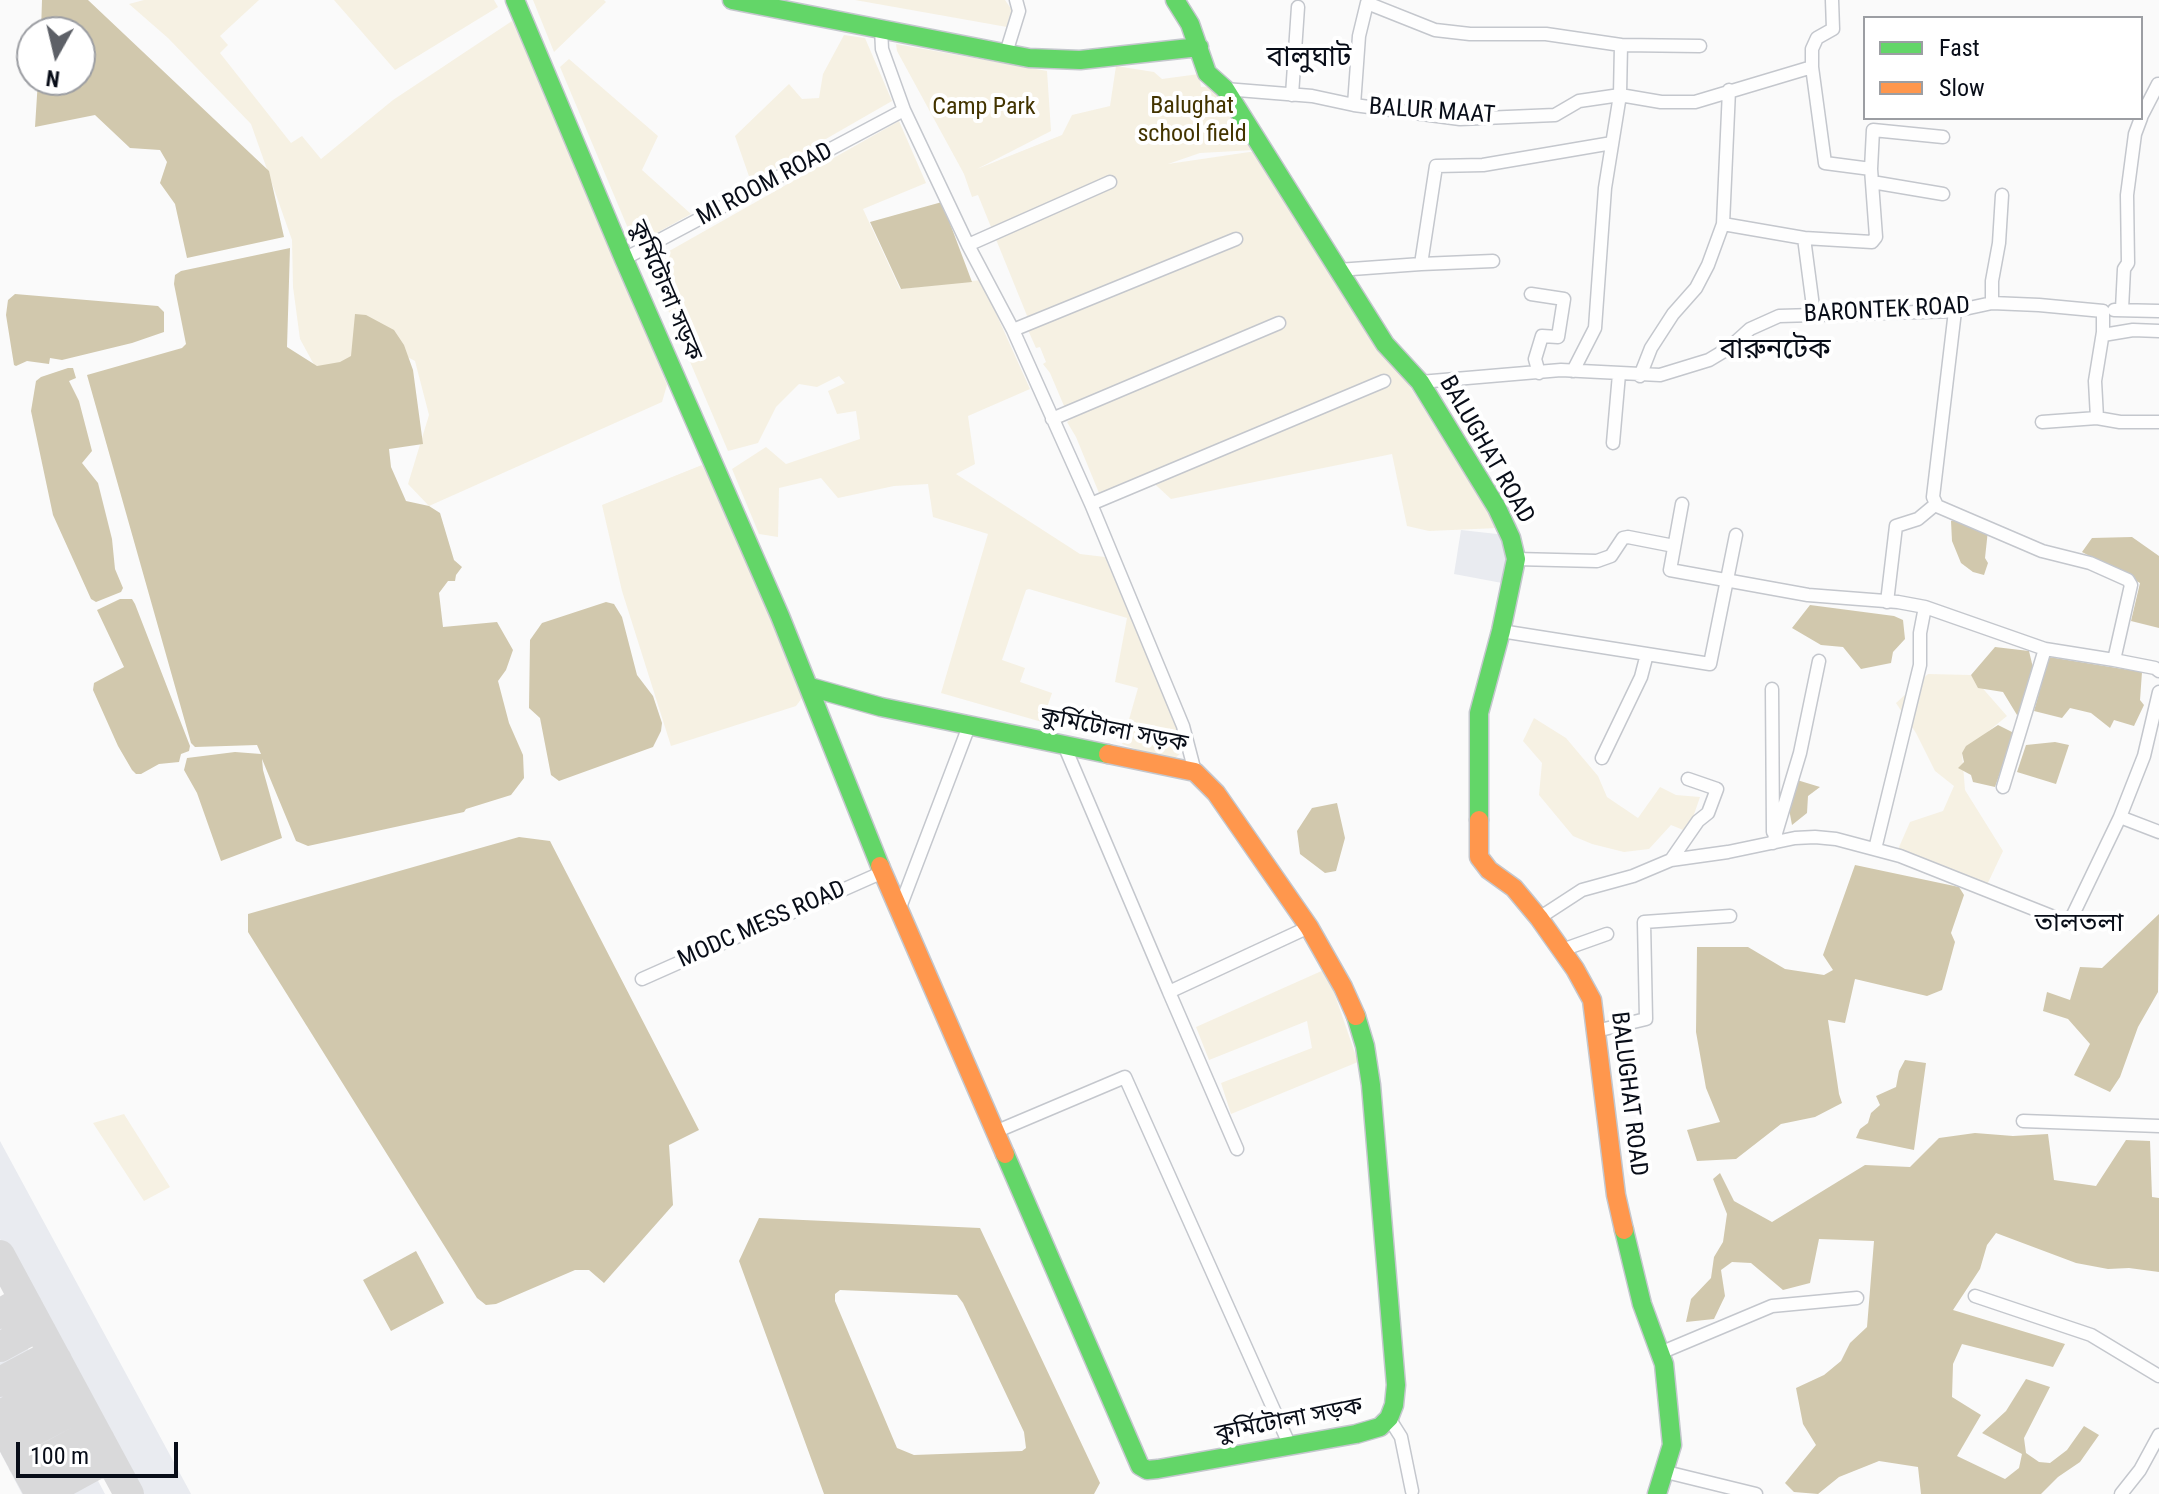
<!DOCTYPE html>
<html>
<head>
<meta charset="utf-8">
<style>
	body { margin:0 }
	#map { position:relative; width:2159px; height:1494px; overflow:hidden; background:#fafafa; font-family:"Roboto Condensed",sans-serif }
	canvas { display:block }
	.legend { position:absolute; left:1863px; top:16px; width:280px; height:104px; box-sizing:border-box; background:#fff; border:2px solid #9c9ea3; margin:0; padding:10px 14px; list-style:none; font-size:24px; color:#080d18 }
	.legend li { display:flex; align-items:center; gap:16px; height:40px }
	.legend b { width:40px; border:2px solid #9c9ea3 }
	.north { position:absolute; left:16px; top:16px; width:80px; height:80px; box-sizing:border-box; background:#fff; border:2px solid #9c9ea3; border-radius:50%; rotate:188deg; font-size:22px; font-weight:700; line-height:32px; text-align:center; color:#080d18 }
	.north::after { content:''; display:block; margin:auto; width:28px; height:36px; background:#5d6067; clip-path:polygon(50% 0,100% 100%,50% 72%,0 100%) }
	.scale { position:absolute; left:16px; top:1442px; width:162px; height:36px; box-sizing:border-box; border:4px solid #080d18; border-top:0; padding-left:10px; font-size:24px; line-height:28px; white-space:nowrap; color:#080d18; -webkit-text-stroke:6px #fff; paint-order:stroke }
</style>
</head>
<body>
<div id="map">
<canvas width="2159" height="1494"></canvas>
<ul class="legend">
<li><b style="height:10px;background:#63d668"></b>Fast</li>
<li><b style="height:10px;background:#ff974d"></b>Slow</li>
</ul>
<div class="north">N</div>
<div class="scale">100 m</div>
</div>
<script>
const ctx = document.querySelector('canvas').getContext('2d');
ctx.lineJoin = 'round';
function fillPath(path, color) {
  ctx.fillStyle = color;
  ctx.fill(path, 'evenodd');
}
function shape(rows) {
  const path = new Path2D();
  for (const r of rows) {
    path.moveTo(r[0], r[1]);
    for (let i = 2; i < r.length; i += 2) path.lineTo(r[i], r[i + 1]);
  }
  return path;
}
function trace(path, color, width, dash) {
  ctx.strokeStyle = color;
  ctx.lineWidth = width;
  ctx.lineCap = dash ? 'butt' : 'round';
  ctx.setLineDash(dash || []);
  ctx.stroke(path);
}
function label(font, color, halo, rows, align = 'center') {
  ctx.font = font + ' "Roboto Condensed","Noto Sans Bengali",sans-serif';
  ctx.lineWidth = 8;
  ctx.setLineDash([]);
  ctx.textBaseline = 'middle';
  ctx.strokeStyle = halo;
  ctx.fillStyle = color;
  for (const [text, x, y, turn = 0] of rows) {
    ctx.save();
    ctx.translate(x, y);
    ctx.rotate((+turn || 0) * Math.PI / 180);
    ctx.textAlign = isNaN(turn) ? turn : align;
    if (halo) ctx.strokeText(text, 0, 0);
    ctx.fillText(text, 0, 0);
    ctx.restore();
  }
}
const built = shape([
	[1461,530,1506,535,1510,572,1502,583,1454,574],
	[0,1141,190,1492,191,1494,134,1494,0,1239],
	[0,1296,105,1494,22,1494,0,1452]
]);
const green = shape([
	[144,0,259,0,220,36,228,45,220,53,291,143,302,136,321,159,393,100,512,21,578,162,667,385,662,402,429,506,408,484,429,415,415,361,368,336,363,372,318,372,300,339,293,287,292,240,251,124,168,38,129,4],
	[334,0,494,0,498,7,395,70],
	[533,0,604,0,606,2,554,52],
	[855,0,1005,0,1016,16,1007,27],
	[844,35,865,38,892,101,751,182,735,136,789,84,802,99,819,98,823,74],
	[896,44,1047,71,1051,131,977,169,1062,135,1072,115,1110,106,1116,66,1154,72,1162,79,1199,74,1201,87,1215,86,1255,150,1200,153,1168,164,1263,150,1498,528,1429,531,1407,526,1392,454,1171,499,1145,475,1099,493,1076,437,1067,422,1070,420,1050,373,1043,364,1046,362,1040,347,1036,348,1028,330,1032,328,978,195,972,197,964,174,897,51],
	[569,59,658,136,642,170,691,214,635,245,560,67],
	[899,121,926,183,863,209,900,289,981,280,1030,389,968,416,975,464,956,474,1080,554,1105,557,1186,748,1171,762,1122,744,1138,688,1115,682,1127,618,1029,589,1026,590,1002,660,1025,668,1020,682,1052,693,1042,722,941,693,988,534,933,517,928,484,894,486,838,498,821,478,779,488,778,537,759,534,732,469,766,447,786,464,860,439,856,411,837,414,828,391,845,383,839,376,817,387,799,384,776,407,758,443,728,451,648,263],
	[702,465,744,546,792,673,805,694,796,706,671,746,622,591,602,505],
	[1928,674,1971,675,2007,716,1962,753,1965,790,2003,851,1986,887,1896,854,1910,822,1943,811,1954,786,1935,771,1916,733,1896,703],
	[1534,718,1566,738,1598,776,1607,797,1638,818,1660,787,1676,795,1700,797,1688,832,1671,825,1649,849,1624,852,1592,844,1573,836,1539,795,1542,763,1523,741],
	[1326,969,1358,1062,1231,1114,1221,1083,1312,1048,1307,1021,1209,1060,1196,1027],
	[124,1114,170,1187,144,1201,93,1123]
]);
const water = shape([
	[42,0,88,0,269,171,284,237,187,258,175,204,160,183,167,162,160,150,130,148,95,115,35,127,38,80,80,80,80,32,41,32],
	[942,202,972,282,901,289,870,222],
	[290,248,287,347,317,366,340,362,351,356,355,314,366,315,394,330,404,345,413,370,423,444,389,449,391,467,406,501,429,506,440,513,454,560,462,567,456,575,455,581,448,581,439,593,443,627,497,622,513,650,506,670,498,681,509,723,523,755,524,778,511,795,466,809,464,812,308,846,296,841,262,759,263,770,282,838,221,861,197,793,184,770,187,758,235,752,261,754,257,745,195,747,191,743,87,375,182,348,186,344,174,284,175,275,181,271],
	[15,294,158,306,164,312,164,332,132,343,62,360,50,358,49,364,27,361,16,366,14,365,6,315,8,300],
	[68,368,73,368,76,378,69,381,79,401,92,451,82,463,98,483,112,539,115,569,123,588,121,592,96,602,91,599,53,515,31,411,36,381,41,377],
	[1958,520,1988,530,1985,558,1988,563,1984,575,1973,572,1961,563,1952,541,1951,521],
	[2132,537,2159,556,2159,628,2131,621,2140,583,2082,552,2092,538],
	[120,599,132,599,135,604,190,746,189,751,181,754,179,762,159,764,141,774,136,774,132,770,118,746,93,690,94,683,124,667,97,610],
	[606,602,614,604,622,617,637,675,653,696,662,723,661,731,653,747,559,781,551,775,540,718,529,708,530,640,542,623],
	[1810,605,1894,616,1903,620,1905,639,1893,652,1891,663,1861,669,1843,647,1821,645,1792,628],
	[1995,647,2029,651,2034,672,2022,712,2017,715,2003,692,1978,688,1971,675],
	[2049,657,2142,672,2140,700,2144,705,2134,726,2114,720,2110,728,2091,713,2070,708,2062,718,2034,711],
	[1998,725,2014,733,1995,787,1973,782,1971,775,1958,768,1964,762,1962,753,1966,746],
	[2055,742,2069,745,2056,784,2017,772,2026,745],
	[1797,780,1820,787,1808,796,1807,813,1792,825,1789,809],
	[1337,803,1345,838,1336,871,1325,873,1300,854,1297,831,1312,808],
	[519,837,550,841,699,1130,669,1145,673,1205,604,1283,589,1270,575,1270,496,1304,486,1305,477,1298,248,932,248,914],
	[1855,865,1959,887,1964,895,1951,933,1955,942,1942,990,1927,996,1855,979,1845,1023,1828,1020,1839,1094,1842,1103,1815,1117,1781,1124,1736,1159,1697,1161,1687,1130,1720,1122,1706,1088,1696,1032,1697,947,1748,947,1785,969,1824,975,1833,970,1823,955],
	[2159,914,2158,992,2138,1027,2120,1077,2110,1092,2074,1075,2090,1044,2068,1019,2043,1011,2047,992,2070,1000,2080,967,2102,968],
	[1905,1060,1926,1063,1914,1150,1856,1138,1860,1129,1868,1123,1871,1113,1880,1105,1876,1096,1896,1087,1899,1071],
	[1975,1133,2013,1136,2048,1134,2054,1180,2096,1186,2126,1140,2150,1141,2152,1197,2159,1198,2159,1272,2129,1268,2108,1269,2076,1263,1996,1233,1987,1245,1980,1269,1953,1310,2065,1344,2053,1367,1962,1344,1953,1364,1952,1397,1981,1415,1957,1456,2005,1479,2019,1468,2022,1454,1982,1433,2006,1411,2026,1379,2050,1387,2024,1438,2026,1453,2039,1462,2050,1463,2067,1450,2084,1426,2099,1435,2080,1462,2058,1477,2041,1494,1921,1494,1918,1467,1879,1461,1839,1477,1818,1494,1794,1492,1785,1483,1816,1445,1803,1424,1796,1388,1824,1375,1841,1361,1850,1343,1867,1327,1874,1241,1819,1239,1810,1283,1783,1290,1751,1263,1732,1262,1721,1270,1725,1296,1714,1319,1686,1322,1691,1299,1711,1278,1714,1257,1723,1242,1727,1214,1713,1179,1720,1173,1734,1201,1772,1222,1865,1165,1910,1167,1939,1138],
	[759,1218,980,1228,1100,1483,1094,1494,824,1494,739,1261],
	[840,1290,957,1295,963,1303,1024,1432,1026,1448,1022,1451,914,1455,897,1448,835,1301,835,1294],
	[416,1251,444,1303,391,1331,363,1280]
]);
const taxiway = shape([
	[0,1255,129,1494],
	[0,1314,17,1304,27,1305],
	[0,1347,31,1330,41,1331],
	[0,1382,45,1358,57,1360],
	[0,1420,40,1494],
	[2,1423,8,1411,58,1385,72,1389],
	[8,1435,22,1437,71,1411,85,1413],
	[23,1463,36,1464,86,1437,100,1440],
	[38,1490,50,1490,99,1463,113,1465]
]);
const street = shape([
	[881,28,882,49,904,110,968,245,1013,330,1091,504,1183,726,1195,772],
	[1621,45,1700,46],
	[1006,53,1019,11,1016,0],
	[1812,67,1825,163,1871,169],
	[1225,89,1312,96,1354,105,1460,119,1555,115,1579,101,1620,95,1661,102,1695,102,1812,67,1812,49,1817,38,1833,29,1832,0],
	[1729,90,1723,224,1804,238],
	[1292,95,1298,7],
	[1354,105,1359,36,1367,3,1435,30,1470,34,1546,34,1621,45,1620,95,1605,188,1595,328,1573,371],
	[2141,117,2158,84],
	[1872,182,1943,194],
	[968,245,1110,182],
	[624,259,904,110],
	[1421,264,1493,261],
	[1338,270,1421,264,1436,166,1483,165,1612,143],
	[1531,294,1564,299,1558,337,1542,336,1535,359,1539,373],
	[1992,303,1992,281,1999,243,2002,195],
	[2122,309,2124,269,2128,263,2127,195,2135,134,2141,118],
	[2114,310,2159,311],
	[1955,311,1933,497,1937,506,2042,551,2090,563,2128,580,2131,585,2114,660,2155,668,2159,671],
	[1814,314,1804,238,1872,242,1876,237,1871,169,1873,130,1943,137],
	[1013,330,1236,239],
	[2103,335,2133,330,2159,331],
	[1640,376,1651,348,1673,314,1696,288,1708,265,1723,224],
	[1420,382,1561,370,1660,375,1709,360,1729,348,1750,329,1779,316,1955,311,1992,303,2039,305,2103,311,2103,332,2095,381,2097,418,2120,422,2159,422],
	[1052,419,1279,323],
	[2042,422,2097,418],
	[1613,443,1619,374],
	[1091,504,1384,381],
	[1682,504,1670,570,1808,595,1898,602,1925,607,2045,649],
	[1516,559,1597,561,1611,556,1623,538,1628,537,1674,546],
	[1887,602,1896,526,1918,519,1936,504],
	[1501,631,1710,664,1736,535],
	[1772,689,1773,832],
	[1064,745,1169,992,1309,927],
	[1602,758,1641,677,1647,654],
	[2003,787,2045,649,2114,660],
	[2120,817,2144,756,2159,692],
	[1773,843,1800,753,1819,661],
	[1875,849,1920,665,1920,633,1925,607],
	[1671,860,1698,821,1708,813,1717,789,1688,779],
	[899,910,969,726],
	[1539,918,1582,890,1633,876,1671,860,1728,852,1795,838,1815,837,1836,839,1900,856,2069,923,2120,817,2159,832],
	[1562,950,1607,934],
	[642,979,883,872],
	[1169,992,1237,1149],
	[1596,1031,1646,1019,1644,922,1730,916],
	[2023,1121,2159,1126],
	[995,1132,1125,1077,1290,1446],
	[1975,1296,2091,1335,2159,1376],
	[1660,1353,1772,1306,1857,1298],
	[1389,1418,1401,1437,1412,1491],
	[1666,1472,1756,1494],
	[2121,1494,2140,1470,2159,1435]
]);
const fast = shape([
	[515,0,624,259,780,616,880,866],
	[732,0,1029,58,1080,60,1199,47],
	[1175,0,1190,24,1207,73,1225,89,1385,344,1420,382,1497,508,1511,538,1516,559,1501,631,1479,713,1479,820],
	[810,687,881,707,1108,754],
	[1005,1154,1140,1466,1147,1470,1158,1469,1356,1434,1380,1427,1389,1418,1394,1405,1396,1385,1371,1085,1365,1046,1356,1016],
	[1624,1230,1642,1304,1664,1364,1672,1445,1657,1494]
]);
const slow = shape([
	[1108,754,1195,772,1216,793,1309,927,1343,987,1356,1016],
	[1479,820,1479,857,1489,870,1514,888,1539,918,1575,969,1592,1000,1616,1195,1624,1230],
	[880,866,1005,1154]
]);
const parkNames = [
	["Balughat",1192,107],
	["school field",1192,135],
	["Camp Park",984,108]
];
const streetNames = [
	["BALUR MAAT",1432,112,4],
	["MI ROOM ROAD",765,185,-28],
	["কুর্মিটোলা সড়ক",665,291,67],
	["BARONTEK ROAD",1887,311,-3],
	["BALUGHAT ROAD",1486,450,60],
	["কুর্মিটোলা সড়ক",1114,731,11],
	["MODC MESS ROAD",762,925,-24],
	["BALUGHAT ROAD",1628,1094,83],
	["কুর্মিটোলা সড়ক",1289,1421,-11]
];
const neighbourhoodNames = [
	["তালতলা",2079,924]
];
const quarterNames = [
	["বালুঘাট",1309,59],
	["বারুনটেক",1775,351]
];
fillPath(built, '#e9ebf0');
fillPath(green, '#f6f1e3');
fillPath(water, '#d1c8ad');
trace(taxiway, '#d9d9da', 30);
trace(street, '#c4c7cd', 15);
trace(fast, '#c4c7cd', 21);
trace(slow, '#c4c7cd', 21);
trace(street, '#fefefe', 12);
trace(fast, '#63d668', 18);
trace(slow, '#ff974d', 18);
label('24px', '#433400', '#fff', parkNames);
label('24px', '#080d18', '#fff', streetNames);
label('26px', '#080d18', '#fff', neighbourhoodNames);
label('28px', '#080d18', '#fff', quarterNames);
</script>
</body>
</html>
